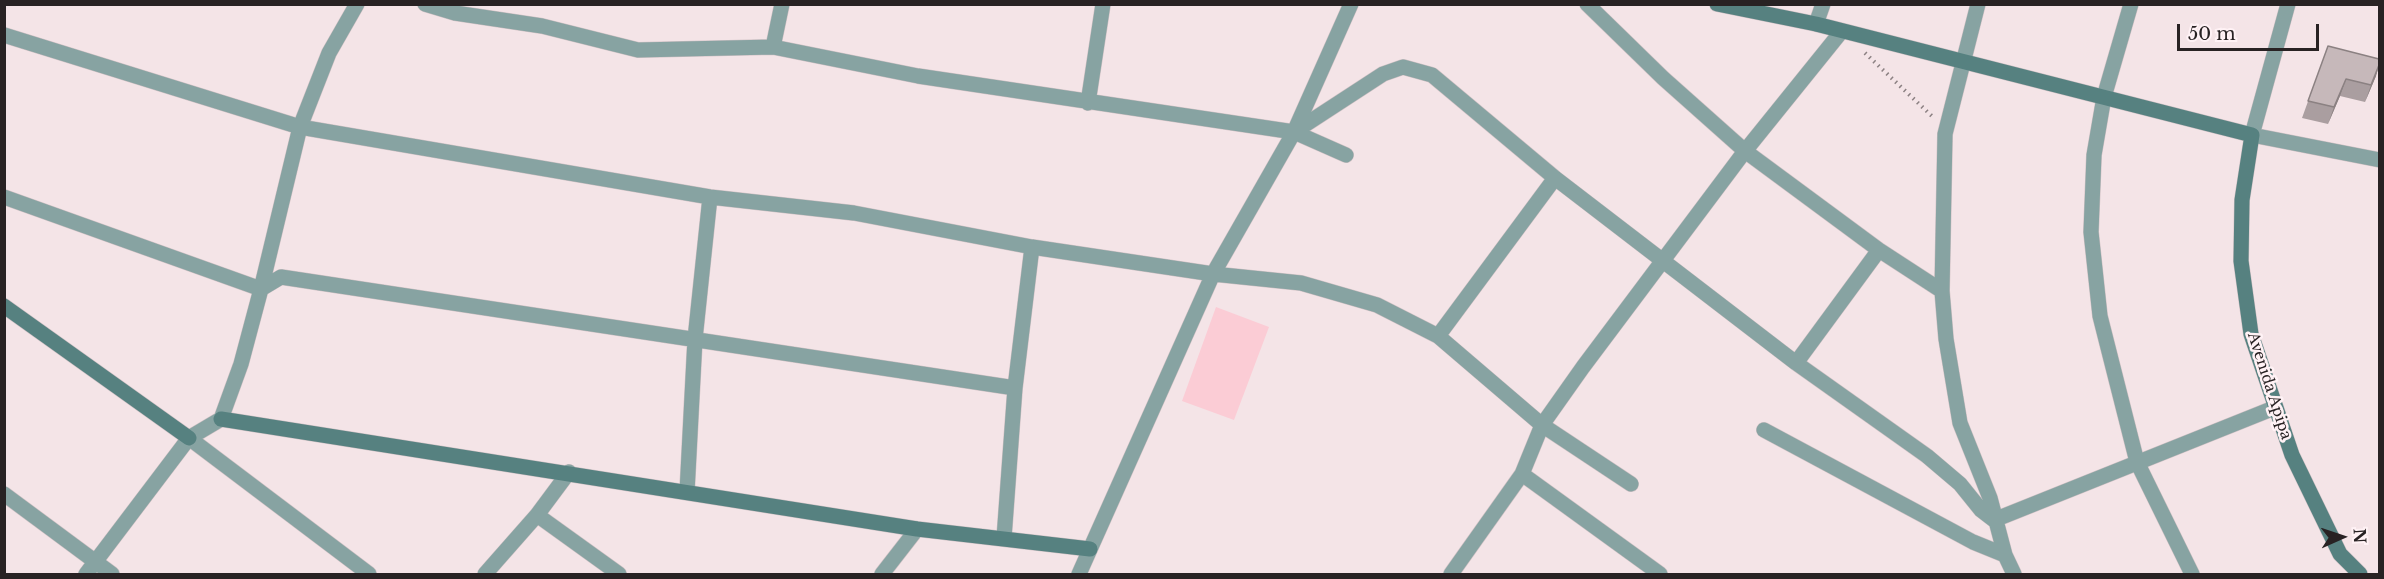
<!DOCTYPE html>
<html>
<head>
<meta charset="utf-8">
<style>
	body { margin:0 }
	#map { position:relative; width:2384px; height:579px; overflow:hidden; background:#f4e4e7; font-family:"Libre Baskerville",serif }
	canvas { display:block }
	.frame { position:absolute; inset:0; border:6px solid #282223; pointer-events:none }
	.north { position:absolute; left:2312px; top:507px; width:60px; height:60px; -webkit-text-stroke:4px #fff2f5; paint-order:stroke; rotate:87deg; font-size:16px; font-weight:700; line-height:24px; text-align:center; color:#282223 }
	.north::after { content:''; display:block; margin:auto; width:21px; height:27px; background:#282223; clip-path:polygon(50% 0,100% 100%,50% 72%,0 100%) }
	.scale { position:absolute; left:2177px; top:24px; width:142px; height:27px; box-sizing:border-box; border:3px solid #282223; border-top:0; padding-left:8px; font-size:18px; line-height:21px; white-space:nowrap; color:#282223; -webkit-text-stroke:4px #fff2f5; paint-order:stroke }
</style>
</head>
<body>
<div id="map">
<canvas width="2384" height="579"></canvas>
<div class="frame"></div>
<div class="north">N</div>
<div class="scale">50 m</div>
</div>
<script>
const ctx = document.querySelector('canvas').getContext('2d');
ctx.lineJoin = 'round';
function fillPath(path, color) {
  ctx.fillStyle = color;
  ctx.fill(path, 'evenodd');
}
function shape(rows) {
  const path = new Path2D();
  for (const r of rows) {
    path.moveTo(r[0], r[1]);
    for (let i = 2; i < r.length; i += 2) path.lineTo(r[i], r[i + 1]);
  }
  return path;
}
function trace(path, color, width, dash) {
  ctx.strokeStyle = color;
  ctx.lineWidth = width;
  ctx.lineCap = dash ? 'butt' : 'round';
  ctx.setLineDash(dash || []);
  ctx.stroke(path);
}
function label(font, color, halo, rows, align = 'center') {
  ctx.font = font + ' "Libre Baskerville",serif';
  ctx.lineWidth = 5;
  ctx.setLineDash([]);
  ctx.textBaseline = 'middle';
  ctx.strokeStyle = halo;
  ctx.fillStyle = color;
  for (const [text, x, y, turn = 0] of rows) {
    ctx.save();
    ctx.translate(x, y);
    ctx.rotate((+turn || 0) * Math.PI / 180);
    ctx.textAlign = isNaN(turn) ? turn : align;
    if (halo) ctx.strokeText(text, 0, 0);
    ctx.fillText(text, 0, 0);
    ctx.restore();
  }
}
const green = shape([
	[1216,307,1269,327,1234,420,1182,401]
]);
const path = shape([
	[1865,53,1934,118]
]);
const street = shape([
	[425,4,455,13,542,26,638,50,773,47,918,76,1294,132,1346,155],
	[1587,4,1663,78,1745,151,1879,250,1942,291],
	[1978,4,1945,134,1942,291,1946,339,1960,423,1990,498,2005,555,2014,574],
	[2131,4,2104,97,2094,155,2091,232,2100,316,2137,462,2192,574],
	[2288,4,2252,135,2380,160],
	[1816,24,1823,4],
	[4,35,300,127,710,197,854,213,1032,247,1213,274,1301,283,1377,305,1438,336],
	[773,47,782,4],
	[1088,103,1103,4],
	[1294,132,1383,74,1403,67,1432,75,1555,178,1796,363,1927,456,1960,484,1981,510,1994,520,2274,408],
	[1555,178,1438,336,1542,425,1631,484],
	[4,197,261,289,281,277,1015,388],
	[1796,363,1879,250],
	[1764,430,1973,542,2005,555],
	[189,438,369,574],
	[1522,474,1660,574],
	[687,492,695,339,710,197],
	[4,494,112,574],
	[537,515,619,574],
	[1004,538,1015,388,1032,247],
	[86,574,189,438,221,419,241,364,261,289,300,127,329,53,357,4],
	[485,574,537,515,569,472],
	[882,574,917,529],
	[1079,574,1213,274,1294,132,1351,4],
	[1451,574,1522,474,1542,425,1583,367,1745,151,1841,32]
]);
const secondary = shape([
	[1717,4,1816,24,2252,135,2242,200,2241,261,2251,334,2292,455,2340,554,2360,574],
	[4,306,189,438],
	[221,419,917,529,1090,549]
]);
const wall = shape([
	[2328,46,2376,76,2365,102,2340,96,2328,124,2302,118]
]);
const shadedWall = shape([
	[2379,66,2376,76,2365,102,2371,85],
	[2346,79,2340,96,2328,124,2334,107]
]);
const building = shape([
	[2328,46,2379,59,2379,65,2371,85,2346,79,2334,107,2308,101,2328,46]
]);
const streetNames = [
	["Avenida Apipa",2269,386,72]
];
fillPath(green, '#fbccd5');
trace(street, '#cfc1c4', 16);
trace(secondary, '#cfc1c4', 16);
trace(path, '#8c8183', 4, [1.5, 4.5]);
trace(street, '#87a3a2', 15);
trace(secondary, '#568180', 15);
fillPath(wall, '#aa9ea0');
fillPath(shadedWall, '#8b8182');
fillPath(building, '#c6b8ba');
trace(building, '#8b8182', 1.5);
label('15px', '#282223', '#fff2f5', streetNames);
</script>
</body>
</html>
